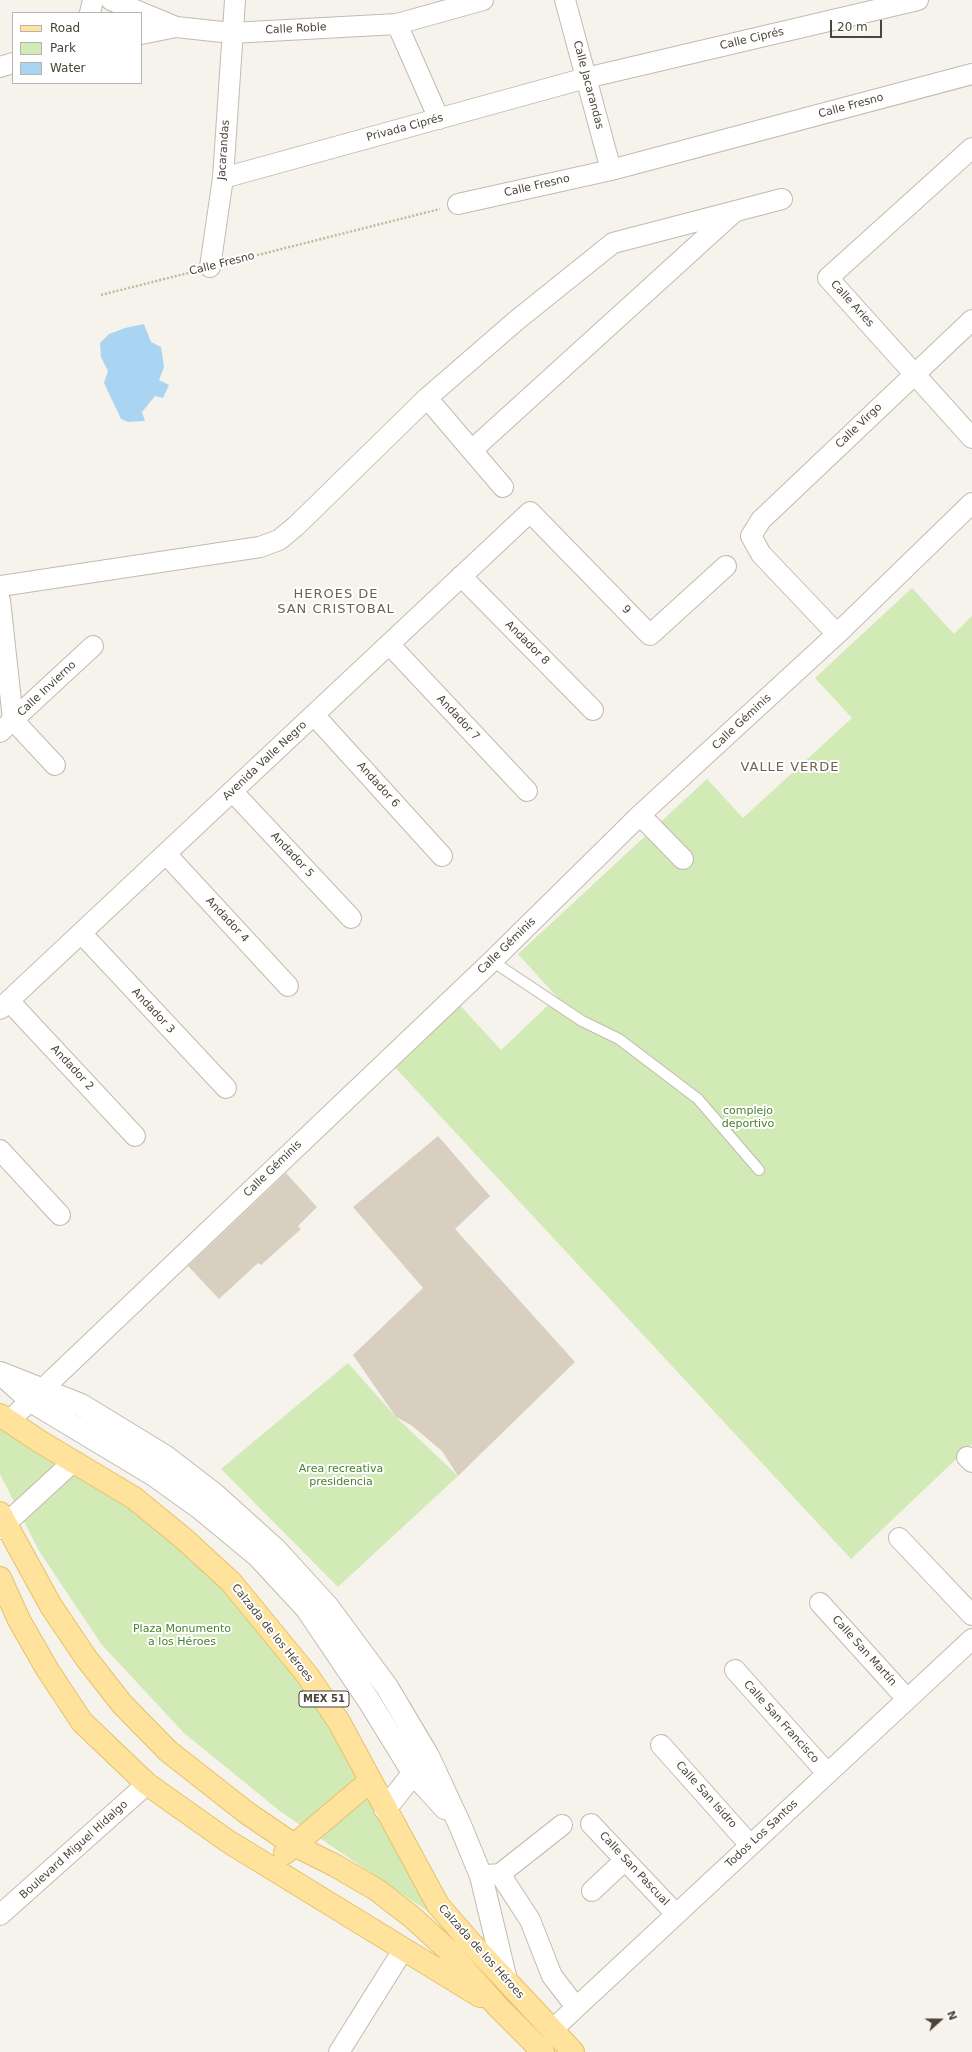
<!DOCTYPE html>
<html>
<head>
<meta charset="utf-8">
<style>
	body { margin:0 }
	#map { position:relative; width:972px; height:2052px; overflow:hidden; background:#f6f3ec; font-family:"DejaVu Sans",sans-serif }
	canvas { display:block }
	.legend { position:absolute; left:12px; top:12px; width:130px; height:72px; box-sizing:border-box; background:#fff; border:1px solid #b7b4b0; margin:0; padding:5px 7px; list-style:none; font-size:12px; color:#4b4439 }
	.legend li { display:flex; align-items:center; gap:8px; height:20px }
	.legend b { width:20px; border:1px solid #b7b4b0 }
	.north { position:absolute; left:920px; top:2000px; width:40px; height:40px; -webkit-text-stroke:3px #fff; paint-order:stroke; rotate:69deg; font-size:11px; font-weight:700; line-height:16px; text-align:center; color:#4b4439 }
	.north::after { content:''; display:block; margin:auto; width:14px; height:18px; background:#4b4439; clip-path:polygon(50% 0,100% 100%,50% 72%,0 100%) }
	.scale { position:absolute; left:830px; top:20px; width:52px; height:18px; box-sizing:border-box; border:2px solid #4b4439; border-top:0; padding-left:5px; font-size:12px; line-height:14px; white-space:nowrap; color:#4b4439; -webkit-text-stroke:3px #fff; paint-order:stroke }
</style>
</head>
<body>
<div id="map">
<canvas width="972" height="2052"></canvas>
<ul class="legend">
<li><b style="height:5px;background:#ffe39c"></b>Road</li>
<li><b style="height:11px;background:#d2eab5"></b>Park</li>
<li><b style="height:11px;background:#a9d4f2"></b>Water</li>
</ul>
<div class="north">N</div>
<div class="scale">20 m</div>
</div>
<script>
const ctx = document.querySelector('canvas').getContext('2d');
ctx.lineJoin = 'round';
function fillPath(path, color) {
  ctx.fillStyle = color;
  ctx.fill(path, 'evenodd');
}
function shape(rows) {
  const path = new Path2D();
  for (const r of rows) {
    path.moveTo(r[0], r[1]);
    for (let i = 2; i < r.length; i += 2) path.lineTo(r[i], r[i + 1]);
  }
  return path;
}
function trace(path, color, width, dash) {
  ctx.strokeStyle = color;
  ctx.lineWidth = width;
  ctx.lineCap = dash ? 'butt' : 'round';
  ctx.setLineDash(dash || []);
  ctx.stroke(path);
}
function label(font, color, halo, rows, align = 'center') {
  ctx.font = font + ' "DejaVu Sans",sans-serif';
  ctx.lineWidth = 4;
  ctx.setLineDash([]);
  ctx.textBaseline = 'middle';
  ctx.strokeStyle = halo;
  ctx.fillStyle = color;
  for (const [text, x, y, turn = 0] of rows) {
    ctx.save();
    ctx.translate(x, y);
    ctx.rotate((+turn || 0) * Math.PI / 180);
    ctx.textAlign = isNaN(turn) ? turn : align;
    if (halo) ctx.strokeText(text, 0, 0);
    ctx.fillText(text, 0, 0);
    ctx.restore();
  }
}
const green = shape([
	[912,588,954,634,972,616,972,1444,851,1559,391,1063,457,1002,501,1050,557,997,518,954,707,779,743,818,852,718,815,678],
	[348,1363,396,1417,458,1476,338,1587,221,1469],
	[0,1419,128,1501,229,1588,336,1723,438,1918,281,1812,184,1733,102,1645,39,1551,0,1474]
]);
const water = shape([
	[144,324,151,342,161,347,164,367,159,380,169,385,163,398,155,396,142,412,145,421,128,422,121,419,104,383,108,371,101,357,100,343,109,334,125,328]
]);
const building = shape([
	[438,1136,490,1196,455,1229,575,1362,458,1476,442,1451,411,1425,396,1417,353,1355,423,1288,353,1207],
	[286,1173,317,1207,298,1226,301,1229,261,1265,258,1263,219,1299,188,1266]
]);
const path = shape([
	[230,262,440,209],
	[101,295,192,272]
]);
const service = shape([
	[492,961,582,1021,619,1039,698,1099,759,1170]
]);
const minor = shape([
	[111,0,176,27,232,33,397,24,483,0],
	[565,0,611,170],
	[90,13,93,0],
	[397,24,439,119],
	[141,34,176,27],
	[0,67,13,63],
	[972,148,828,278,972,438],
	[223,178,586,78,918,0],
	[458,204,611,170,972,74],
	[210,267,223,178,235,0],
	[427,398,503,487],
	[472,450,733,213],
	[461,576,593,710],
	[0,586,260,547,279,540,296,526,427,398,517,320,613,243,782,199],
	[0,600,13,720,55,765],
	[837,634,761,554,751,536,761,520,972,320],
	[389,644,527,791],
	[314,715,442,856],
	[0,732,93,646],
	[232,791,351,918],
	[640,815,683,859],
	[166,854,288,986],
	[81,933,226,1088],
	[9,1001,135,1136],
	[0,1009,530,512,650,635,726,566],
	[0,1150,60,1215],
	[9,1421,492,961,640,815,837,634,972,503],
	[967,1457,972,1462],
	[0,1529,74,1461],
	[899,1538,972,1615],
	[820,1603,907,1699],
	[735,1670,827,1773],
	[661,1745,750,1845],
	[591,1824,676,1914],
	[500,1874,530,1920,552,1976,576,2007],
	[487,1875,500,1874,562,1825],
	[592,1891,625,1860],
	[0,1915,147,1784],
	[552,2030,972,1639],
	[339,2052,403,1950]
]);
const tertiary = shape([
	[0,1373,81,1405,166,1457,214,1494,276,1550,328,1607,387,1687,428,1756,460,1825,481,1876,506,1980],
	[8,1380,31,1401,154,1475,200,1508,258,1556,307,1609,369,1701,414,1774,445,1808],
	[385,1809,422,1763]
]);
const primary = shape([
	[0,1415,39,1441,134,1498,183,1538,231,1582,308,1676,339,1722,438,1905,471,1943,573,2052],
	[0,1513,51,1606,86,1658,122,1704,168,1751,247,1813,294,1845,336,1866,377,1890,412,1917,448,1950,498,2007,543,2052],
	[0,1578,19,1620,47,1669,82,1722,147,1784,229,1842,480,1996],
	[285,1853,370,1781]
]);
const shields = [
	[324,1699,50]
];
const shieldNames = [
	["MEX 51",324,1699]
];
const streetNames = [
	["Calle Roble",296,29,-3],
	["Calle Ciprés",752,39,-13],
	["Calle Jacarandas",588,85,75],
	["Calle Fresno",851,106,-15],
	["Privada Ciprés",405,128,-15],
	["Jacarandas",224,150,-86],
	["Calle Fresno",537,186,-13],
	["Calle Fresno",222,264,-14],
	["Calle Aries",852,304,48],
	["Calle Virgo",859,426,-44],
	["9",626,610,46],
	["Andador 8",527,643,45],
	["Calle Invierno",47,689,-43],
	["Andador 7",458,718,47],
	["Calle Géminis",742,722,-43],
	["Avenida Valle Negro",265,761,-43],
	["Andador 6",378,785,48],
	["Andador 5",292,855,47],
	["Andador 4",227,920,47],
	["Calle Géminis",507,946,-44],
	["Andador 3",153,1011,47],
	["Andador 2",72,1068,47],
	["Calle Géminis",273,1169,-44],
	["Calzada de los Héroes",272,1633,51],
	["Calle San Martín",864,1651,48],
	["Calle San Francisco",781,1722,48],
	["Calle San Isidro",706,1795,48],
	["Todos Los Santos",762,1834,-43],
	["Boulevard Miguel Hidalgo",74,1850,-42],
	["Calle San Pascual",634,1869,47],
	["Calzada de los Héroes",481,1952,48]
];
const parkNames = [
	["complejo",748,1111],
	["deportivo",748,1124],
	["Area recreativa",341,1469],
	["presidencia",341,1482],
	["Plaza Monumento",182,1629],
	["a los Héroes",182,1642]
];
const quarterNames = [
	["HEROES DE",336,595],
	["SAN CRISTOBAL",336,610],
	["VALLE VERDE",790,768]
];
fillPath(green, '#d2eab5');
fillPath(water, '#a9d4f2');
fillPath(building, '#d8cfc1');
trace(service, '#c2bbae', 12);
trace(minor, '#c2bbae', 22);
trace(tertiary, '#c2bbae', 24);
trace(primary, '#e6c16a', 24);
trace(path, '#c4b79f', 2.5, [2, 2]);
trace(service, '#fff', 10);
trace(minor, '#fff', 20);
trace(tertiary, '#fff', 22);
trace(primary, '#ffe39c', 22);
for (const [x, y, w] of shields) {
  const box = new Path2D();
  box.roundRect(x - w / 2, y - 8, w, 16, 3);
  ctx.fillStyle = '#fff';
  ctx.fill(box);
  trace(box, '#4b4439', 1);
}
label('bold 10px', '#4b4439', null, shieldNames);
label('11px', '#4b4439', '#fff', streetNames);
label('11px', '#4a7f2a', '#fff', parkNames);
ctx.letterSpacing = '1px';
label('13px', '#6e6250', '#fff', quarterNames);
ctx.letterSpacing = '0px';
</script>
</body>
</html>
